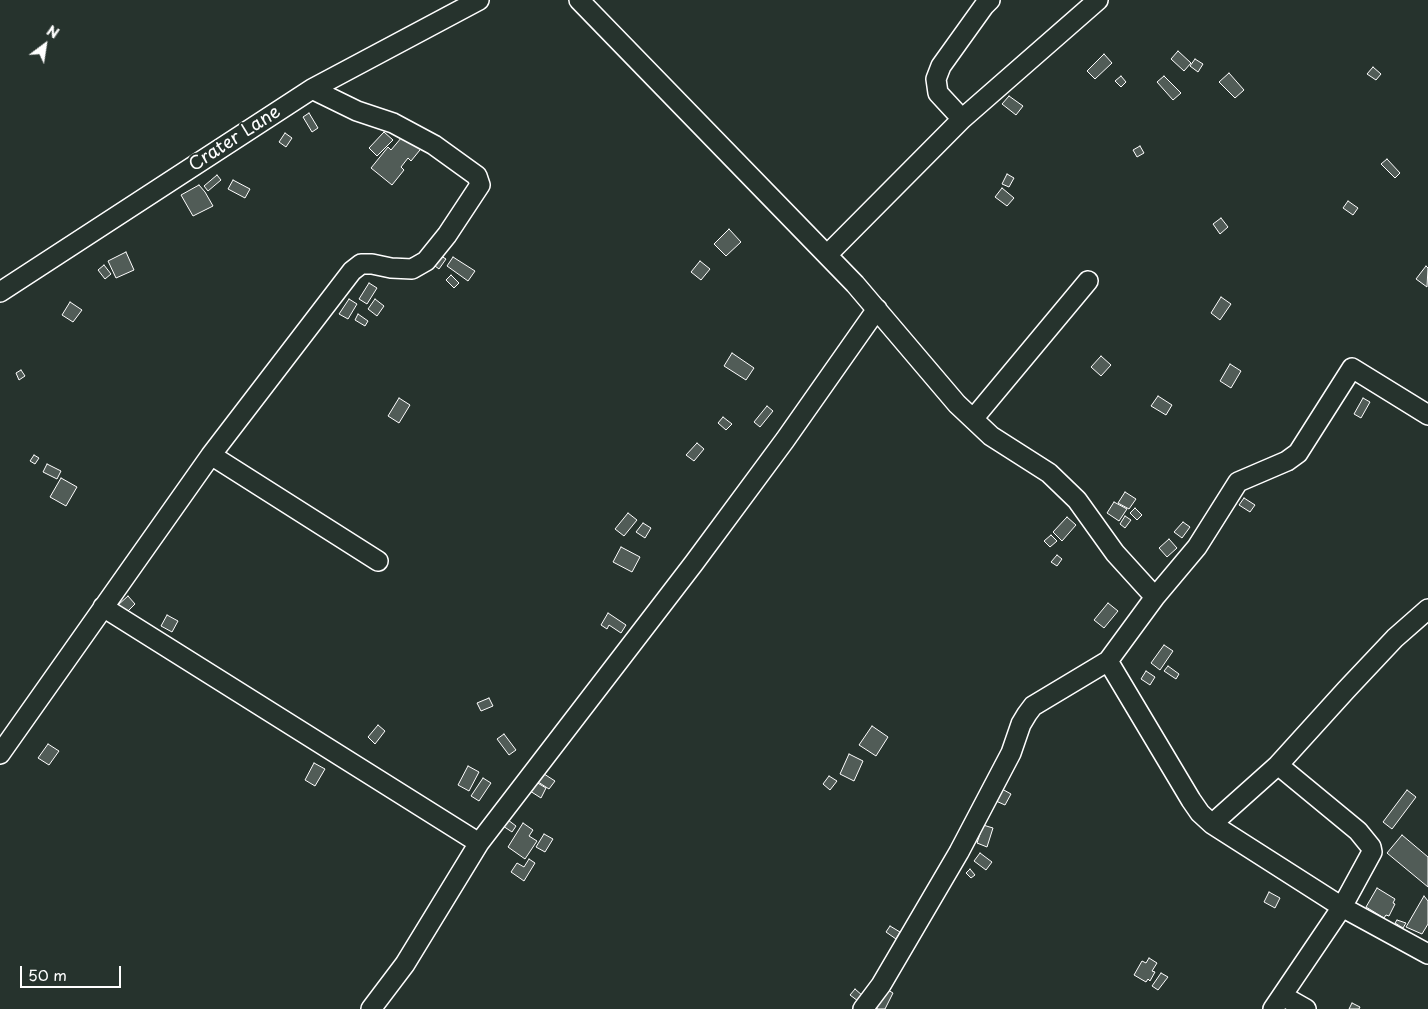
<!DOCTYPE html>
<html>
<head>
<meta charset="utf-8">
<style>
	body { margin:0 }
	#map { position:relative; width:1428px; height:1009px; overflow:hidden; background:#26332d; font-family:"Playpen Sans",sans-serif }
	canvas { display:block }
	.north { position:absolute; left:20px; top:20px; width:50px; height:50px; -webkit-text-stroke:4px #26332d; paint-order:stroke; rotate:31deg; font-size:14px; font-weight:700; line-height:20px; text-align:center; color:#fff }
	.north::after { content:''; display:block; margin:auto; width:18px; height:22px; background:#fff; clip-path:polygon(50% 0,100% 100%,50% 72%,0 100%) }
	.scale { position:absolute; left:20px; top:966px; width:101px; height:22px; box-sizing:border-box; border:2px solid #fff; border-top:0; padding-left:6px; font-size:15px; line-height:18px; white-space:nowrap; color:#fff; -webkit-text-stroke:4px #26332d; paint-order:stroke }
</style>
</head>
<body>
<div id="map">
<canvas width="1428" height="1009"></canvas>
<div class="north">N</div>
<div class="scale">50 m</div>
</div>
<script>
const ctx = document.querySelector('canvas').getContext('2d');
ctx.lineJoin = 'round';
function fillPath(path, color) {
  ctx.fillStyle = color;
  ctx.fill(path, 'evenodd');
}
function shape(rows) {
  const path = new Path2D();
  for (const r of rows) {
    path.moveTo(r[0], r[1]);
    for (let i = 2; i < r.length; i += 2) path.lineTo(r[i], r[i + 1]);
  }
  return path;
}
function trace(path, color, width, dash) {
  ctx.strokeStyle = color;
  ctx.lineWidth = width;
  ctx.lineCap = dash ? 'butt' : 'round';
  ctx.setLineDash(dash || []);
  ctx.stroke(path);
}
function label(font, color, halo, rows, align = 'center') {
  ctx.font = font + ' "Playpen Sans",sans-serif';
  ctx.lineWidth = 4;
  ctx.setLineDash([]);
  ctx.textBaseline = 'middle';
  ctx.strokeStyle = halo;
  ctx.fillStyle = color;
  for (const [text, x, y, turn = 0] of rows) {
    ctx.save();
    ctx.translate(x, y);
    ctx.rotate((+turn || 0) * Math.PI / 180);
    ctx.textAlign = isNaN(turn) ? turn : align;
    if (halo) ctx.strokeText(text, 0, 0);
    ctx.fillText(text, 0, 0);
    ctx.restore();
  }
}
const building = shape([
	[1178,51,1191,63,1184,71,1171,59,1178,51],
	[1104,54,1112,63,1095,79,1087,71,1104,54],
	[1195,59,1203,64,1198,72,1190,66,1195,59],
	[1373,67,1381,74,1376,80,1367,74,1373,67],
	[1229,73,1244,90,1235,98,1219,82,1229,73],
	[1121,76,1126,82,1121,87,1115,81,1121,76],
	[1164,76,1181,93,1173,100,1157,82,1164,76],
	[1009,96,1023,106,1016,115,1002,104,1009,96],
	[309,113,318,128,312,132,303,117,309,113],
	[407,131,424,145,411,161,408,158,401,167,404,170,392,185,371,168,388,147,391,150,407,131],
	[384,132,393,140,377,156,369,148,384,132],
	[285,133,292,138,286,147,279,142,285,133],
	[1140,146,1144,153,1137,157,1133,150,1140,146],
	[1387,159,1400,173,1395,178,1381,164,1387,159],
	[1007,174,1014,178,1009,187,1002,184,1007,174],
	[217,175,221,180,208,191,204,186,217,175],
	[233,180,250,189,245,198,228,189,233,180],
	[199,185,205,192,213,206,193,216,181,195,199,185],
	[1002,188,1014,198,1007,206,995,197,1002,188],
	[1348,201,1358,208,1353,215,1343,208,1348,201],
	[1221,218,1228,227,1220,234,1213,224,1221,218],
	[729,229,741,242,726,256,714,244,729,229],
	[126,252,134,270,116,278,108,261,126,252],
	[441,256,446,259,439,269,435,266,441,256],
	[453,257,475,271,468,281,447,266,453,257],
	[700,261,710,269,701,280,691,272,700,261],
	[104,265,111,274,105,279,98,270,104,265],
	[1426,266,1428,268,1427,287,1416,279,1426,266],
	[451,275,459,283,454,288,446,280,451,275],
	[369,283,377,288,367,304,359,299,369,283],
	[1221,297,1231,304,1220,320,1211,313,1221,297],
	[349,299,357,304,348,319,339,314,349,299],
	[375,299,384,306,377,316,368,309,375,299],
	[70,302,82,310,73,322,62,315,70,302],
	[358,314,368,321,365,326,355,320,358,314],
	[732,353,754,368,746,380,724,366,732,353],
	[1101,356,1111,365,1101,376,1091,367,1101,356],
	[1230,364,1241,371,1231,388,1220,381,1230,364],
	[21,370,25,376,19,380,16,373,21,370],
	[1158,396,1172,405,1166,415,1151,406,1158,396],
	[399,398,410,405,399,423,388,416,399,398],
	[1363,398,1370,402,1361,418,1354,414,1363,398],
	[767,406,773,411,760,427,754,422,767,406],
	[723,417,732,424,726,430,718,423,723,417],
	[697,443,704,449,694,461,686,455,697,443],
	[34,455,39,458,35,464,30,461,34,455],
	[47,464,61,471,57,479,43,472,47,464],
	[61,478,77,487,66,506,50,497,61,478],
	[1125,492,1136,499,1129,509,1118,503,1125,492],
	[1244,498,1255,505,1250,512,1239,505,1244,498],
	[1114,502,1127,509,1119,521,1107,513,1114,502],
	[1135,508,1142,515,1137,520,1130,513,1135,508],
	[628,513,637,520,624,536,615,529,628,513],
	[1125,516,1131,520,1125,528,1120,524,1125,516],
	[1067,517,1076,525,1062,541,1053,532,1067,517],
	[1183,522,1190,527,1182,538,1174,532,1183,522],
	[643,523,651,528,645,538,636,532,643,523],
	[1051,535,1057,541,1050,547,1044,541,1051,535],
	[1169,539,1177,548,1167,557,1159,548,1169,539],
	[621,547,640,557,632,572,613,562,621,547],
	[1057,555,1062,559,1057,566,1051,562,1057,555],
	[128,596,135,604,126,613,118,605,128,596],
	[1108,603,1118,611,1104,628,1094,620,1108,603],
	[608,613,626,625,621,633,609,625,607,629,601,625,608,613],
	[167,615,178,621,172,632,161,626,167,615],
	[1164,645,1173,651,1160,670,1151,663,1164,645],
	[1168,666,1179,674,1176,679,1164,671,1168,666],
	[1146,671,1155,677,1150,685,1141,679,1146,671],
	[489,698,493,706,481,711,477,703,489,698],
	[378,725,385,731,375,744,368,737,378,725],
	[872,726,888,737,876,756,859,745,872,726],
	[504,734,516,750,509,755,497,739,504,734],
	[48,744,59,751,49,765,38,758,48,744],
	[849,754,863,761,854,781,840,774,849,754],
	[314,763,325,769,315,786,305,780,314,763],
	[468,766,479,772,469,791,458,785,468,766],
	[541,772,555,781,549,789,535,780,541,772],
	[829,776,837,781,830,790,823,784,829,776],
	[483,778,491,783,479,801,471,796,483,778],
	[536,782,546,788,541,798,530,791,536,782],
	[1002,789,1011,794,1005,805,996,801,1002,789],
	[1407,790,1416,797,1392,829,1383,822,1407,790],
	[508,820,516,826,512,832,503,826,508,820],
	[523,823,533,830,529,836,537,841,525,859,508,847,523,823],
	[983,825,993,828,987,847,977,843,983,825],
	[544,834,553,839,545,852,536,847,544,834],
	[1402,835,1428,857,1428,887,1387,853,1402,835],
	[980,853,992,862,986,870,974,861,980,853],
	[529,859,535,863,524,881,511,872,517,863,524,867,529,859],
	[970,869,975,875,971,878,966,873,970,869],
	[1377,888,1395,899,1393,903,1395,904,1389,916,1386,915,1384,918,1366,907,1377,888],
	[1269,892,1280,898,1275,908,1264,902,1269,892],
	[1424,896,1428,901,1428,924,1422,934,1406,927,1424,896],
	[1397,920,1406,923,1403,928,1395,923,1397,920],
	[890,926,900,932,896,939,886,932,890,926],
	[1149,958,1157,963,1152,971,1155,972,1150,981,1148,979,1146,982,1134,975,1142,961,1146,963,1149,958],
	[1161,973,1168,977,1158,990,1152,986,1161,973],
	[883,987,893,993,885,1009,878,1009,872,1006,883,987],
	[855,989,863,996,858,1001,850,995,855,989],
	[1352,1003,1360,1007,1359,1009,1349,1009,1352,1003]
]);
const minor = shape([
	[579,0,855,284,957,404,991,436,1049,473,1077,500,1115,553,1155,597],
	[962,119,938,93,936,79,941,66,984,6,990,0],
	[827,255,962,119,1098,0],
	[0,292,312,89,479,0],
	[973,419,1088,281],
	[211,455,378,561],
	[103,607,479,843],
	[1108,661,1191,800,1200,813,1212,824,1342,907,1428,954],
	[0,754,211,455,352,271,361,264,372,264,391,268,412,269,426,261,447,235,480,185,477,176,434,145,393,123,357,111,312,89],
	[1212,824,1278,765,1346,690,1395,638,1428,609],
	[1283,996,1306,1009],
	[371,1009,405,964,479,843,694,563,785,440,877,309],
	[863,1009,881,985,959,852,1011,753,1021,724,1027,714,1033,706,1108,661,1155,597,1197,547,1238,482,1287,461,1298,453,1352,368,1428,415],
	[1273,1009,1342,907,1372,852,1371,847,1358,831,1278,765]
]);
const streetNames = [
	["Crater Lane",235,139,-33]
];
fillPath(building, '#515c57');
trace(building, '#fff', 1);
trace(minor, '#fff', 22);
trace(minor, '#26332d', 19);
label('18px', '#fff', '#26332d', streetNames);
</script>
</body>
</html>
